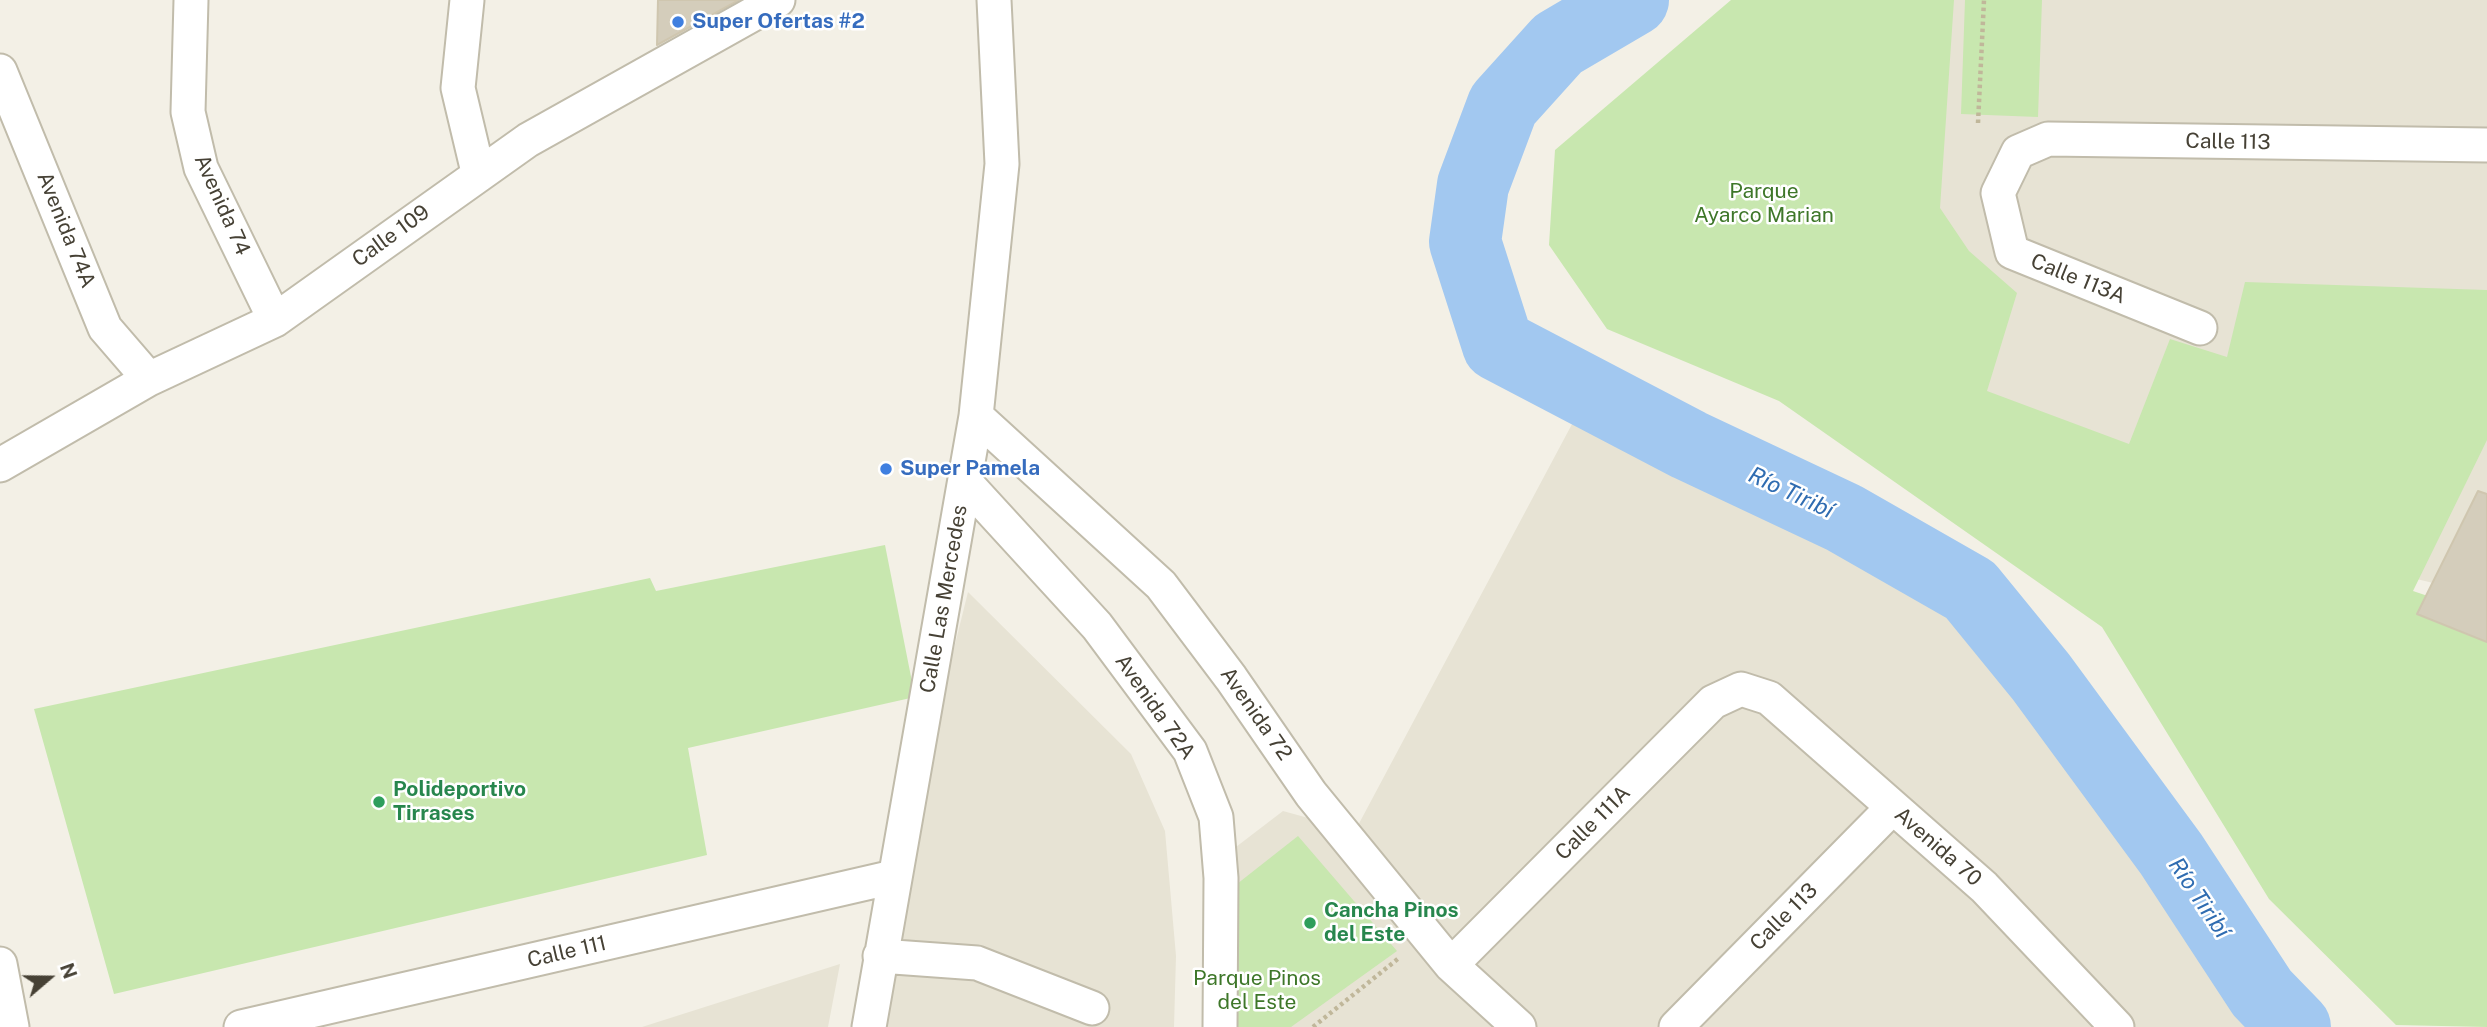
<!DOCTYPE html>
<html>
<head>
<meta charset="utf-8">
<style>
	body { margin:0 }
	#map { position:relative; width:2487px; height:1027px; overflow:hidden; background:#f3f0e6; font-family:"Public Sans",sans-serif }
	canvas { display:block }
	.north { position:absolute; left:14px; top:943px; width:70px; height:70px; -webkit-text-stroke:5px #fff; paint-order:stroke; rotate:70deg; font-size:19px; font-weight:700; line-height:28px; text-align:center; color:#464135 }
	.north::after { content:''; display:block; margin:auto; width:24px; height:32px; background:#464135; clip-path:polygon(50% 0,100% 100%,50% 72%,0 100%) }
</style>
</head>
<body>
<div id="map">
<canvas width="2487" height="1027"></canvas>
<div class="north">N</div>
</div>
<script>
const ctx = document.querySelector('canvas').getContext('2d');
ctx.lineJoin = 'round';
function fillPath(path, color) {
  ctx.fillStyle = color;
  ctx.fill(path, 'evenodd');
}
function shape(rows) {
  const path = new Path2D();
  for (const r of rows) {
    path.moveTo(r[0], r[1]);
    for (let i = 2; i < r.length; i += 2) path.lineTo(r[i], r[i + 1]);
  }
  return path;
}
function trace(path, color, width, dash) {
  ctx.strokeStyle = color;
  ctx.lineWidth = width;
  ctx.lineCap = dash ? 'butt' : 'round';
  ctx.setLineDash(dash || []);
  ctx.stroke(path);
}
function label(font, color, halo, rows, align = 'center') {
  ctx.font = font + ' "Public Sans",sans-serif';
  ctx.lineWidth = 5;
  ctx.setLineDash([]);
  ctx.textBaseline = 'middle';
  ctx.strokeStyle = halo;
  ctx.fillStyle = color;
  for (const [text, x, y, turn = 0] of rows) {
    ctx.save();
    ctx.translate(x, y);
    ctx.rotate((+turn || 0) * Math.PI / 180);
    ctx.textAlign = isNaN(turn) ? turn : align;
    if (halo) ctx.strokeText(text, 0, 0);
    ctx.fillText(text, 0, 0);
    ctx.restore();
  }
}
const residential = shape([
	[1772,0,2487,0,2487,596,2313,554,1935,443],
	[1579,411,1961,614,2262,1027,1235,1027,1232,850,1283,811,1355,831],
	[968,592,1131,754,1165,831,1176,956,1174,1027,886,1027,940,705],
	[840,964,828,1027,642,1027]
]);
const green = shape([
	[1731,0,1954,0,1940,208,1969,251,2017,293,1987,391,2129,444,2170,339,2227,357,2245,282,2487,290,2487,440,2413,591,2487,616,2487,1027,2396,1025,2269,899,2102,627,1779,401,1607,329,1549,245,1555,150],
	[1965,0,2042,0,2038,117,1961,114],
	[885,545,915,697,688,748,707,855,114,994,34,709,650,578,656,591],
	[1298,836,1397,951,1291,1027,1220,1027,1223,895]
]);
const river = shape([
	[1633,0,1558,44,1503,105,1473,185,1465,242,1498,345,1689,445,1844,518,1970,590,2041,677,2171,854,2262,993,2295,1027]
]);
const building = shape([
	[658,0,739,0,657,45,658,0],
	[2478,491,2487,494,2487,642,2417,614,2478,491]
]);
const path = shape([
	[1978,123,1984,0],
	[1313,1027,1399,958]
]);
const street = shape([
	[191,0,188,112,201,168,275,320],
	[467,0,458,88,478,172],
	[0,71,105,328,149,379],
	[2200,328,2012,252,1998,193,2018,152,2048,139,2487,145],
	[976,416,1161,585,1231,678,1311,794,1451,965,1519,1027],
	[0,465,149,379,275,320,528,140,778,0],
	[965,482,1097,626,1190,751,1216,817,1221,878,1220,1027],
	[880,956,977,963,1092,1008],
	[0,964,12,1027],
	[1451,965,1713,702,1741,689,1769,698,1984,887,2117,1027],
	[241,1027,893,877],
	[869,1027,976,416,1002,164,994,0],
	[1676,1027,1893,807]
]);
const markers = [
	[678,22,7,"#3f7fe0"],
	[886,469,7,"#3f7fe0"],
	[379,802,7,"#2e9e5b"],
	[1310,923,7,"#2e9e5b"]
];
const shopNames = [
	["Super Ofertas #2",692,22],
	["Super Pamela",900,469]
];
const streetNames = [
	["Calle 113",2228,142,1],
	["Avenida 74",222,205,66],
	["Avenida 74A",66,230,68],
	["Calle 109",391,236,-36],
	["Calle 113A",2078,279,22],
	["Calle Las Mercedes",944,599,-80],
	["Avenida 72A",1155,707,55],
	["Avenida 72",1256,714,55],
	["Calle 111A",1593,823,-45],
	["Avenida 70",1938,847,41],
	["Calle 113",1784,917,-45],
	["Calle 111",567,952,-13]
];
const parkNames = [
	["Parque",1764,192],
	["Ayarco Marian",1764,216],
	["Parque Pinos",1257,979],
	["del Este",1257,1003]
];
const leisureNames = [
	["Polideportivo",393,790],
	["Tirrases",393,814],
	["Cancha Pinos",1324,911],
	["del Este",1324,935]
];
const waterNames = [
	["Río Tiribí",1791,493,25],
	["Río Tiribí",2199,898,56]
];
fillPath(residential, '#e7e3d4');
fillPath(green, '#c8e7af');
trace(river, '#a2c8f0', 72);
fillPath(building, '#d4cdbb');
trace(building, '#cfc6af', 2);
trace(street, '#c1bcab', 37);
trace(path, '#c0b79a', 4.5, [3.5, 3.5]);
trace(street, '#fff', 33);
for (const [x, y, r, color] of markers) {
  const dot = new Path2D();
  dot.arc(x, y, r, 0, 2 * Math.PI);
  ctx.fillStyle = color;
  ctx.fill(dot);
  trace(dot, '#fff', 2.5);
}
label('bold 21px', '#366cbe', '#fff', shopNames, 'left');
label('21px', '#464135', '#fff', streetNames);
label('21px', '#3e7729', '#fff', parkNames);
label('bold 21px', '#27864d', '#fff', leisureNames, 'left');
label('italic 23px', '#2f6cb1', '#fff', waterNames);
</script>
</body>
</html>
